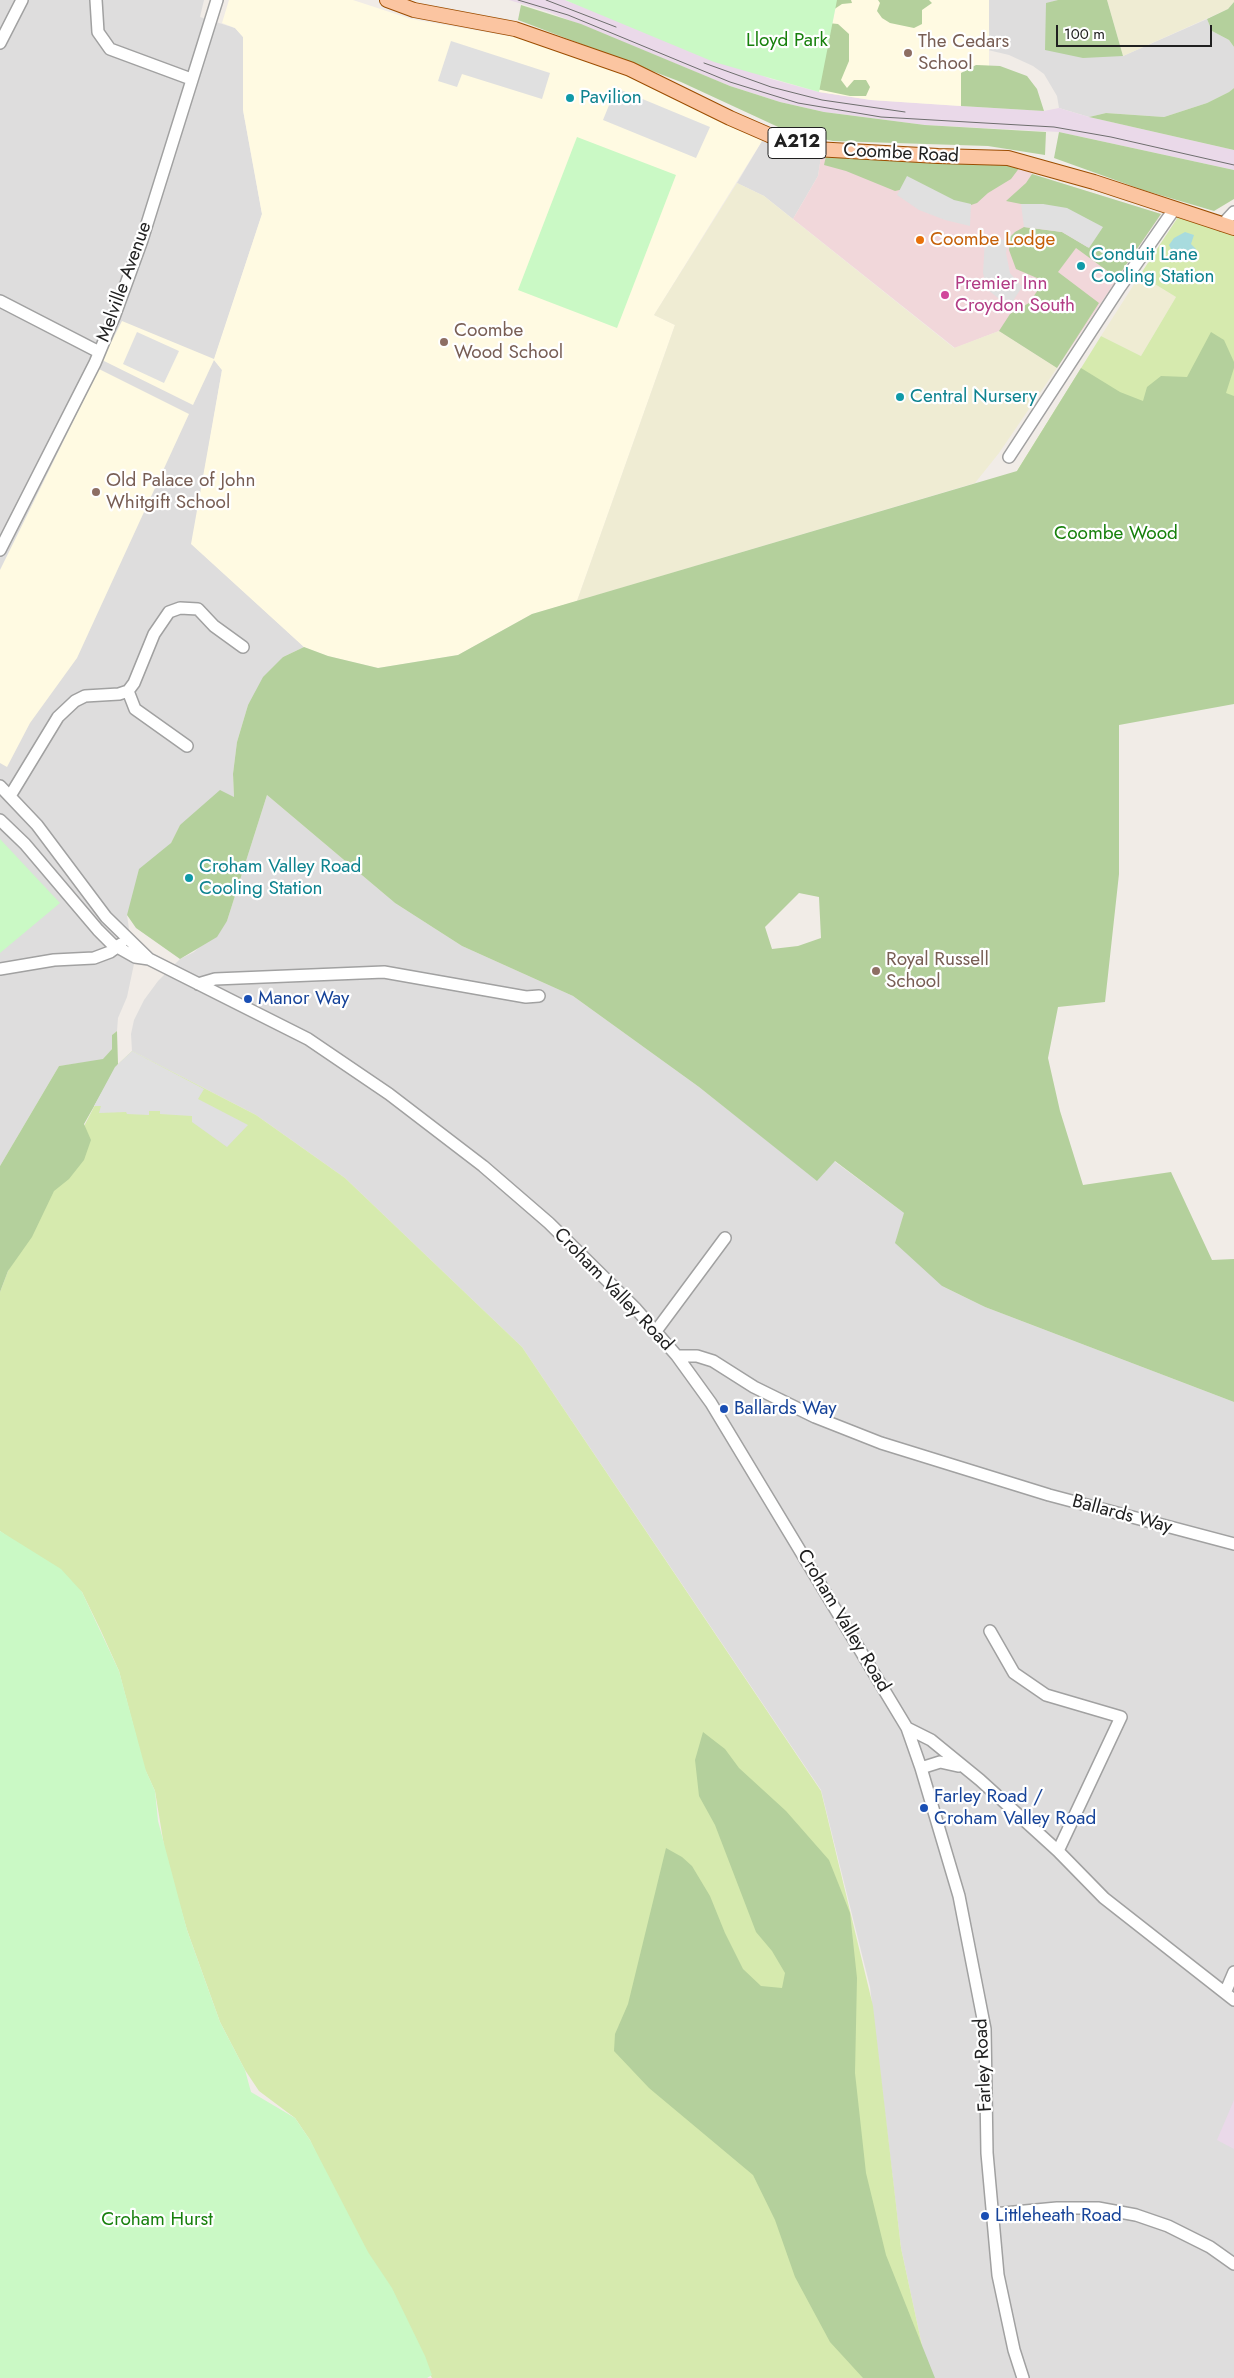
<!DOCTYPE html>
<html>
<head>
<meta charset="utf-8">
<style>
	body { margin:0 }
	#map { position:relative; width:1234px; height:2378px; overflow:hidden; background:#f1ece7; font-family:Jost,sans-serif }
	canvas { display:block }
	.scale { position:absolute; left:1056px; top:25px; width:156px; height:22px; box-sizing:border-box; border:2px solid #202020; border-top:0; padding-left:6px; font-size:15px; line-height:18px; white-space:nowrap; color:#202020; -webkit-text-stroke:4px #fff; paint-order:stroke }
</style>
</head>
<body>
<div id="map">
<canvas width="1234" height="2378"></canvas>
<div class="scale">100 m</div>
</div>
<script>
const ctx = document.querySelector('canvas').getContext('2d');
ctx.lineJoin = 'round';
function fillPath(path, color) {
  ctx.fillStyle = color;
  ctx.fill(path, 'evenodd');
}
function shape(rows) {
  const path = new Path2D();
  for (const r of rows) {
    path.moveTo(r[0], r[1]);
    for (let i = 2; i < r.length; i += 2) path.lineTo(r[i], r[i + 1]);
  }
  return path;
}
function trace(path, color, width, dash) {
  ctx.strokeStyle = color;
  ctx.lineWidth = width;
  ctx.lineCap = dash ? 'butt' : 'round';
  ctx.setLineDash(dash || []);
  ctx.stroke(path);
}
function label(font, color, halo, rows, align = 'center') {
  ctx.font = font + ' Jost,sans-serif';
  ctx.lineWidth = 4.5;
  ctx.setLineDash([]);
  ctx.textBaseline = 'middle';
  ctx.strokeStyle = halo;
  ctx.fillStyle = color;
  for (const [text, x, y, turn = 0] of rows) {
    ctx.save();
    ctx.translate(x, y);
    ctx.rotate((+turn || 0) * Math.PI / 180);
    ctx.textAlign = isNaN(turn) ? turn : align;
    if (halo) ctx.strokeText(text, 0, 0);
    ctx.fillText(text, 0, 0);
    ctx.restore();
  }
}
const residential = shape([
	[0,0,204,0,200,17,235,28,243,37,243,110,262,214,214,360,222,370,192,544,304,647,283,657,248,705,237,742,233,774,234,797,180,825,171,843,127,915,134,964,127,997,118,1018,117,1031,112,1035,112,1049,103,1060,59,1066,0,1166],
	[989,0,1058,0,1046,4,1123,56,1207,19,1212,31,1229,40,1234,47,1234,88,1229,92,1207,103,1164,117,1106,113,1089,117,1059,108,1057,96,1044,74,1033,66,1009,55,988,50],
	[762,141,802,155,821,157,818,176,793,219,764,196,737,183],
	[267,795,395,903,462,946,573,996,699,1087,817,1180,834,1161,904,1213,942,1286,985,1307,1234,1402,1234,2378,929,2378,901,2248,870,1987,821,1790,522,1347,345,1178,256,1115,132,1051,131,1034,134,1020,144,1000,158,981,180,959,194,952,227,921]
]);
const commercial = shape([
	[821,157,1015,164,1032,174,1161,214,1057,368,999,331,955,348,793,219,818,176]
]);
const industrial = shape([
	[509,0,565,0,771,79,819,92,871,100,961,106,1044,111,1059,108,1089,117,1234,150,1234,170,1059,132,925,125,824,112,780,102,730,86,549,12],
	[1234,2100,1234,2149,1217,2140]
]);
const education = shape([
	[229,0,353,0,411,19,520,38,628,76,669,94,762,141,654,315,675,325,577,601,532,614,458,655,378,668,328,656,304,647,191,544,222,370,214,360,193,405,102,360,122,321,214,359,262,214,243,110,243,37,235,28,222,23],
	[837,0,989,0,989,66,976,65,961,73,961,106,871,100,819,92],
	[99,369,189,414,77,658,30,723,7,767,0,763,0,570]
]);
const farmland = shape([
	[1107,0,1234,0,1234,2,1228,9,1123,56],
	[737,183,764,196,954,348,999,331,1057,368,999,453,975,483,577,601,675,325,654,315],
	[1140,275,1176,297,1141,356,1101,336]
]);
const grass = shape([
	[1178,217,1234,234,1234,625,1017,471,1101,336,1141,356,1176,297,1140,275],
	[132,1051,256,1115,345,1178,522,1347,821,1791,873,2006,901,2248,929,2378,432,2378,348,2224,310,2140,295,2118,259,2091,245,2070,220,2022,187,1930,166,1858,155,1791,144,1767,119,1671,101,1631,82,1592,0,1531,0,1292,8,1271,115,1067]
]);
const forest = shape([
	[796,0,851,0,852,3,842,4,830,12,828,23,838,24,849,34,849,61,841,80,847,88,854,80,866,80,870,87,866,96,850,96,807,87],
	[878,0,929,0,932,3,922,10,922,24,914,28,890,23,882,18,877,11,880,3],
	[1058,0,1107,0,1123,56,1083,58,1045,50,1046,3],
	[1234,2,1234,47,1229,40,1212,31,1207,19,1228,9],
	[521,5,581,24,730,86,780,102,824,112,925,125,1046,132,1045,155,988,146,833,141,789,132,681,82,518,20],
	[976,65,1000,66,1027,76,1037,89,1044,111,961,106,961,73],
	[1234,88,1234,150,1089,117,1106,113,1164,117,1207,103,1229,92],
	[1059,132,1234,170,1234,199,1214,211,1143,190,1054,158],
	[826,156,1015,164,1020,167,1011,179,988,193,977,203,968,206,904,189,895,191,846,171,824,165],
	[1032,174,1161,214,1117,278,1076,248,1058,272,1099,303,1057,368,999,331,1010,314,1029,303,1044,281,1016,269,1009,250,1010,237,1015,232,1024,227,1062,232,1089,248,1043,204,1021,204,1006,201,1026,183],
	[1211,332,1224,340,1234,362,1234,368,1226,393,1234,396,1234,704,1119,725,1119,874,1105,1002,1058,1007,1048,1058,1060,1111,1083,1185,1171,1172,1212,1260,1234,1259,1234,1402,985,1307,942,1286,895,1243,904,1213,835,1161,817,1181,699,1087,573,996,462,946,395,903,267,795,227,921,217,937,180,959,136,928,127,915,139,869,171,843,180,825,220,790,234,797,233,774,237,742,248,705,263,677,283,657,304,647,328,656,378,668,458,655,532,614,1017,471,1081,368,1120,392,1143,401,1147,387,1161,376,1187,377],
	[799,893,819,897,821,938,798,946,772,949,765,927],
	[117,1031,118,1064,84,1124,91,1140,84,1160,69,1179,54,1191,32,1237,8,1271,0,1292,0,1166,59,1066,103,1059,112,1049,112,1035],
	[703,1732,725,1749,739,1768,786,1811,829,1860,850,1913,857,1978,855,2073,866,2173,886,2255,935,2378,863,2378,830,2342,795,2277,775,2220,753,2175,649,2088,614,2051,615,2034,628,2004,666,1848,682,1857,692,1866,710,1896,725,1933,743,1969,761,1986,782,1988,785,1973,772,1951,756,1932,715,1825,699,1796,695,1760]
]);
const park = shape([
	[565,0,837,0,819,92,714,62],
	[577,137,676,175,617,328,518,290],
	[0,839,60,903,0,953],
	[0,1531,61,1569,82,1592,119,1671,146,1771,155,1791,158,1821,187,1930,220,2022,245,2070,251,2092,295,2118,310,2140,368,2252,392,2288,425,2356,432,2375,427,2378,0,2378]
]);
const parking = shape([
	[451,41,550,73,542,99,462,74,457,87,438,81],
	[616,88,710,127,696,158,603,120],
	[907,176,954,200,971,204,970,226,945,220,919,210,897,195],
	[1021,204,1043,204,1067,208,1103,227,1089,248,1062,232,1024,227],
	[985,239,1008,240,1006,253,1010,273,1022,287,1009,307,987,289,983,273],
	[137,332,179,351,164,383,123,364],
	[132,1051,204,1089,198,1099,248,1125,227,1147,192,1122,192,1116,160,1114,160,1111,149,1111,149,1115,127,1114,126,1112,99,1113,101,1106,94,1106,115,1067]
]);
const water = shape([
	[1185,232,1194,235,1191,244,1196,249,1196,253,1189,259,1172,251,1169,245,1174,238]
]);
const minor = shape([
	[96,0,98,32,110,49,191,79],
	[0,43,22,0],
	[1222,225,1234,212],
	[0,301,99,352],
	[1009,457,1120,287,1175,208],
	[0,550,95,363,114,317,142,240,217,0],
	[128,691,135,709,187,746],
	[0,786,37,825,106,917,149,959],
	[10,796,58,717,75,701,85,696,119,694,128,691,134,683,154,634,169,612,180,608,198,609,214,626,243,647],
	[0,820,25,844,98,930,112,944,135,957,149,959,308,1039,389,1094,483,1166,549,1223,636,1309,677,1356,711,1403,907,1728,921,1768,959,1896,985,2029,987,2153,998,2275,1014,2350,1023,2378],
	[0,969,54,960,94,958,110,952,121,944],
	[198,984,215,979,384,972,526,997,539,996],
	[656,1331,725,1238],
	[677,1356,697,1356,713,1361,754,1387,815,1417,881,1443,1049,1495,1234,1544],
	[990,1631,1014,1673,1046,1695,1121,1717,1058,1851],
	[907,1728,931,1740,980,1780,1058,1851,1104,1898,1234,2000],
	[921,1768,940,1762,958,1766],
	[1225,1993,1234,1972],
	[993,2214,1057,2208,1098,2208,1136,2215,1168,2226,1210,2247,1234,2264]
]);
const major = shape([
	[387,0,414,10,515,29,630,69,730,118,769,135,815,149,938,156,1008,158,1094,182,1234,228]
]);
const tram = shape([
	[518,0,568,15,730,82,798,103,881,117,1054,127,1111,137,1234,165],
	[546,0,616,27],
	[704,63,771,87,822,100,905,112]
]);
const markers = [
	[908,53,5,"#8d6e63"],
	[570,98,5,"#0f9aa8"],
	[920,240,5,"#e8710a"],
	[1081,266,5,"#0f9aa8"],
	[945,295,5,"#d1479c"],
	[444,342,5,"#8d6e63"],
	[900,397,5,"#0f9aa8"],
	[96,492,5,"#8d6e63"],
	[189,878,5,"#0f9aa8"],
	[876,971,5,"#8d6e63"],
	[248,999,5,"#1a4fb4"],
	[724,1409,5,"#1a4fb4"],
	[924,1808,5,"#1a4fb4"],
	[985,2216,5,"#1a4fb4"]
];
const shields = [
	[797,143,58]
];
const shieldNames = [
	["A212",797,143]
];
const parkNames = [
	["Lloyd Park",787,41],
	["Coombe Wood",1116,534],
	["Croham Hurst",157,2220]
];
const educationNames = [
	["The Cedars",918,42],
	["School",918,64],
	["Coombe",454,331],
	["Wood School",454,353],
	["Old Palace of John",106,481],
	["Whitgift School",106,503],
	["Royal Russell",886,960],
	["School",886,982]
];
const cultureNames = [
	["Pavilion",580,98],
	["Conduit Lane",1091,255],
	["Cooling Station",1091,277],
	["Central Nursery",910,397],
	["Croham Valley Road",199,867],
	["Cooling Station",199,889]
];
const streetNames = [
	["Coombe Road",901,154,3],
	["Melville Avenue",125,282,-70],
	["Croham Valley Road",613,1290,46],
	["Ballards Way",1122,1515,15],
	["Croham Valley Road",843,1621,59],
	["Farley Road",984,2065,-93]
];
const foodNames = [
	["Coombe Lodge",930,240]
];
const hotelNames = [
	["Premier Inn",955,284],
	["Croydon South",955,306]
];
const transitNames = [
	["Manor Way",258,999],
	["Ballards Way",734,1409],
	["Farley Road /",934,1797],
	["Croham Valley Road",934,1819],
	["Littleheath Road",995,2216]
];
fillPath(residential, '#dedddd');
fillPath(commercial, '#f1d7da');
fillPath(industrial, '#ead9e9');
fillPath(education, '#fffae2');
fillPath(farmland, '#efecd3');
fillPath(grass, '#d6eaae');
fillPath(forest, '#b4d09c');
fillPath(park, '#caf9c5');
fillPath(parking, '#e0e0e0');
fillPath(water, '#a8dbde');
trace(minor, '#a1a1a1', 14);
trace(major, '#9c4d01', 16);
trace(minor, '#fff', 11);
trace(major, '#fbc5a1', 14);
trace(tram, '#6e6e6e', 1);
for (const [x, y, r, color] of markers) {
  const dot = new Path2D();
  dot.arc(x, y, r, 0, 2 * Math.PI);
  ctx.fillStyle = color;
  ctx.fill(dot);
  trace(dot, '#fff', 2);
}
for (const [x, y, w] of shields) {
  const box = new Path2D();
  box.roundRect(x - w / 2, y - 15.5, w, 31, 4);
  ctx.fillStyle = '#fff';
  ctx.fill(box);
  trace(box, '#202020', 1);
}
label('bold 18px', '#202020', null, shieldNames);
label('19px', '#17800c', '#fff', parkNames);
label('19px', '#785e54', '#fff', educationNames, 'left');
label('19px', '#0d838f', '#fff', cultureNames, 'left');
label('19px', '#202020', '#fff', streetNames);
label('19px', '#c56008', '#fff', foodNames, 'left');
label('19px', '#b23c85', '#fff', hotelNames, 'left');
label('19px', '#164399', '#fff', transitNames, 'left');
</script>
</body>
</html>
